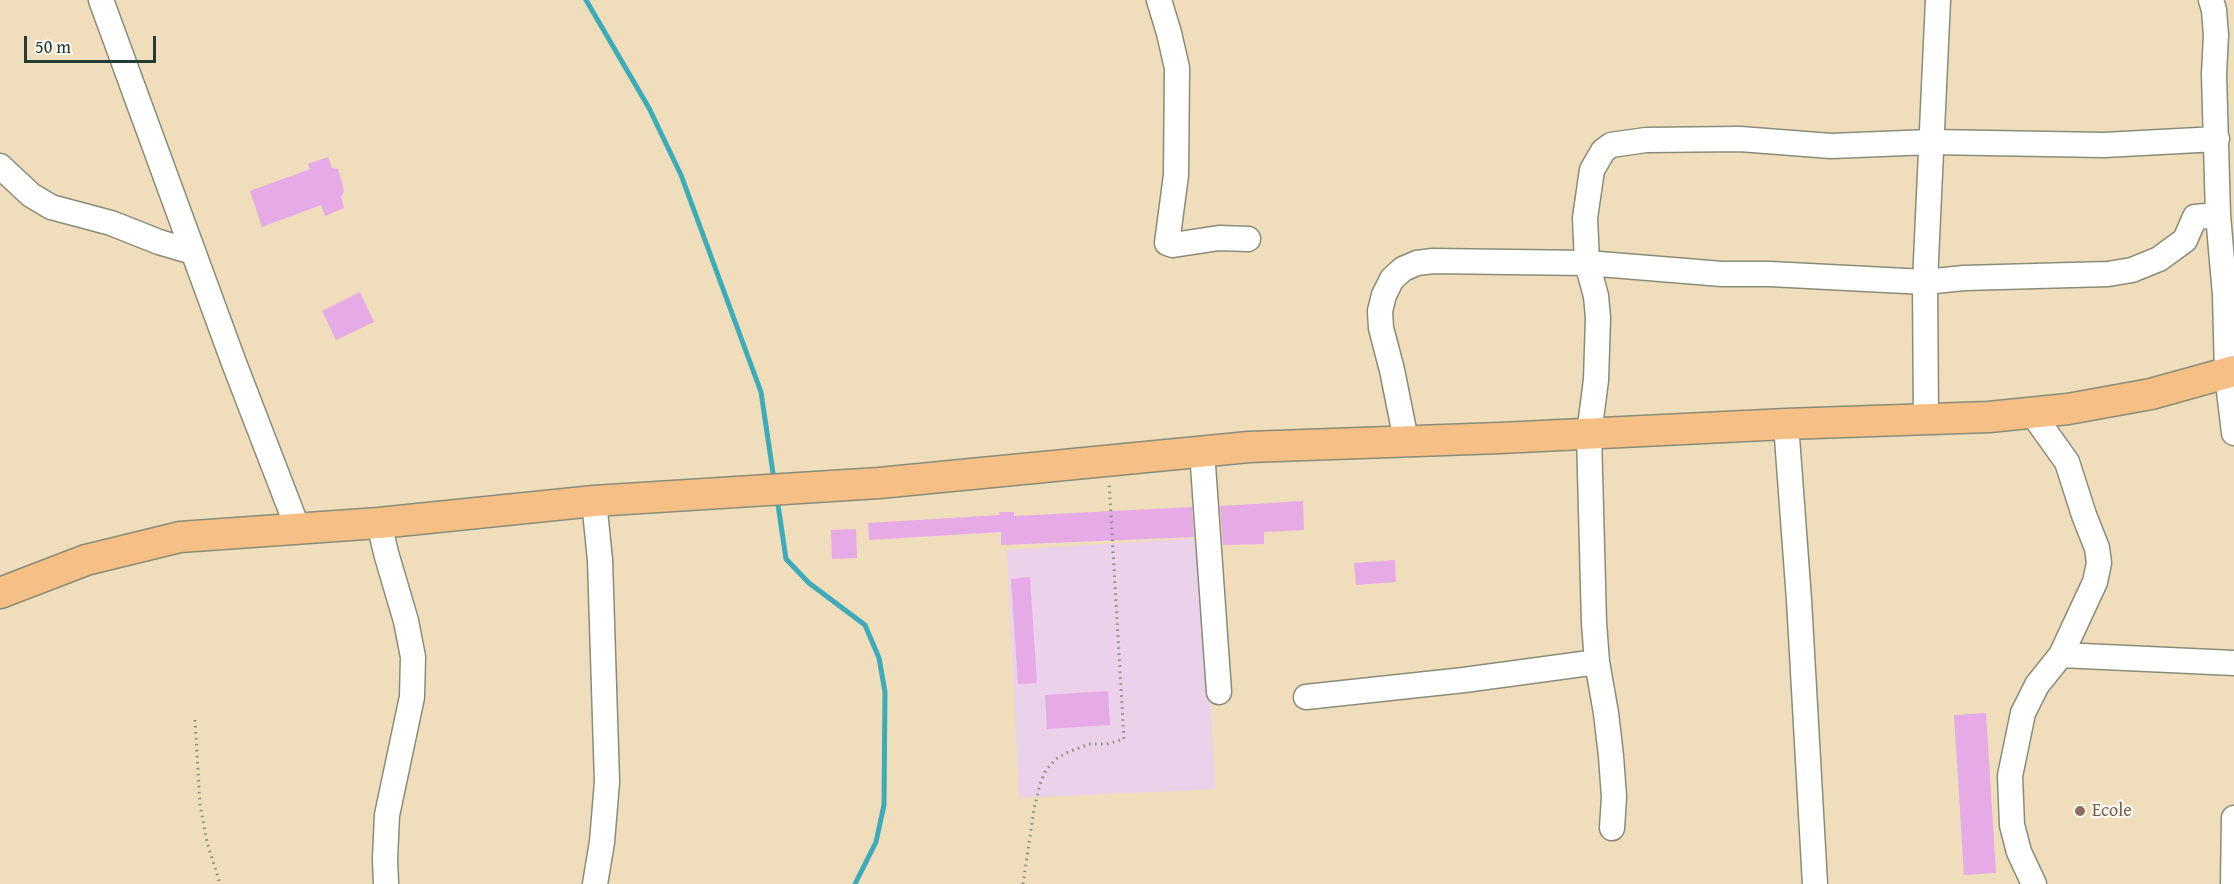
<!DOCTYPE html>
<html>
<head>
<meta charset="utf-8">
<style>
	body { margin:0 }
	#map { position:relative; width:2234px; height:884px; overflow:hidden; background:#f0ddbc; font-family:"Gentium Book Plus",serif }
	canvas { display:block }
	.scale { position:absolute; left:24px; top:36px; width:132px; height:27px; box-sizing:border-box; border:3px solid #1f3d34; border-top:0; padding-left:8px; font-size:18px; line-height:21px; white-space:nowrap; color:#1f3d34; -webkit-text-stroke:4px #fbf7ec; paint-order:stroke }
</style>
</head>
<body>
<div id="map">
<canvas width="2234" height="884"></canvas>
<div class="scale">50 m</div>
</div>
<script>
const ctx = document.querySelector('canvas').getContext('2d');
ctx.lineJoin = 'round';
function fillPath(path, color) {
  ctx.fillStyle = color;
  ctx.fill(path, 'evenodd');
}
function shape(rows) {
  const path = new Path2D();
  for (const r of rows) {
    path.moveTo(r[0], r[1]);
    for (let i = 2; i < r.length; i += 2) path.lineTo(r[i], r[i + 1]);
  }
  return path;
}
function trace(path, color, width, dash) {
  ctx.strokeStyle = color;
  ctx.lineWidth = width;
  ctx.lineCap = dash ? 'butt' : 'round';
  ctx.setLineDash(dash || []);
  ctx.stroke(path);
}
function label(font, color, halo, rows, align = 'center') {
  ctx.font = font + ' "Gentium Book Plus",serif';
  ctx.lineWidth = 4.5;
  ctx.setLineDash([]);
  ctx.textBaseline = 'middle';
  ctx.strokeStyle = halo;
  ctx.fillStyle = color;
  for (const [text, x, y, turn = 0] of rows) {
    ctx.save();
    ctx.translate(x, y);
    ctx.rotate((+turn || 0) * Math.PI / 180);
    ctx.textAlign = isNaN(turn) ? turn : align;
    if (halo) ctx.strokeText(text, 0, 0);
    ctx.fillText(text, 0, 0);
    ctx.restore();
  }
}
const built = shape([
	[1202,538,1215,789,1019,798,1007,550]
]);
const stream = shape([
	[586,0,649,108,681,175,761,392,774,480],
	[777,498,786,559,809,583,865,625,879,658,885,692,884,805,876,842,855,884]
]);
const building = shape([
	[328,157,332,168,338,169,344,191,341,197,344,208,325,216,321,205,262,227,250,191,310,169,308,164],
	[360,292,374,322,336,340,322,311],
	[1303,501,1304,530,1264,532,1264,544,1223,545,1220,506],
	[1192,507,1194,537,1001,545,1001,532,869,540,868,523,1000,515,999,512,1014,512,1014,516],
	[856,529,857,558,832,559,831,530],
	[1395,560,1396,582,1356,585,1354,563],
	[1030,577,1037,683,1018,684,1011,579],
	[1108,691,1110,725,1047,729,1045,695],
	[1986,713,1996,873,1964,875,1954,715]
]);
const path = shape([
	[195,720,200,804,207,842,220,884],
	[1023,884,1034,809,1040,784,1046,770,1056,759,1066,753,1089,744,1107,744,1124,739,1109,482]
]);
const minor = shape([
	[101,0,234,363,298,529],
	[1159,0,1169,33,1177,68,1176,175,1167,243,1173,245,1219,238,1248,239],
	[2211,0,2214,10,2216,35,2214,74,2218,215,2225,295,2227,374,2234,433],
	[0,166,31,195,51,207,111,223,159,242,193,252],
	[2032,413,2067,462,2084,515,2097,548,2099,563,2095,582,2061,655],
	[1926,419,1925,282,1938,0],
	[1786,424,1799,600,1815,884],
	[1406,440,1392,370,1381,328,1380,311,1384,295,1392,279,1403,269,1417,263,1433,261,1587,263,1722,274,1770,274,1925,282,1964,278,2108,274,2132,270,2159,259,2185,240,2195,217,2218,215],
	[1202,451,1219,692],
	[594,501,600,560,607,782,602,842,595,884],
	[379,523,386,553,406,621,413,657,412,697,387,815,385,859,386,884],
	[1306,697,1464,680,1597,662],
	[1612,828,1614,797,1611,756,1606,713,1597,662,1594,623,1589,434,1596,380,1598,318,1596,296,1587,263,1585,218,1592,170,1603,151,1611,145,1646,140,1740,139,1831,146,1931,142,2104,145,2217,139],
	[2034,884,2019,852,2012,825,2010,776,2023,713,2037,685,2061,655,2234,663],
	[2233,884,2234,818]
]);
const major = shape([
	[0,593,86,560,180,537,379,523,594,501,879,483,1249,447,1500,438,1786,424,1989,417,2068,409,2151,394,2234,371]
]);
const markers = [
	[2080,811,6,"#8d6e63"]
];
const educationNames = [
	["Ecole",2092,811]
];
fillPath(built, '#ecd1ea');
trace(stream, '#3cabba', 5);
fillPath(building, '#e6aae6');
trace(minor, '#888d78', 27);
trace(major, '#888d78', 33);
trace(path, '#888d78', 3, [1.5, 4.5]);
trace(minor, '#fff', 24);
trace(major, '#f5bf86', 30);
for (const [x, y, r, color] of markers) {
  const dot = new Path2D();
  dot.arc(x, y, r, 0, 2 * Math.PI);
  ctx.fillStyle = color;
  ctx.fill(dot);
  trace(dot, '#fbf7ec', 2);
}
label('18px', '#785e54', '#fbf7ec', educationNames, 'left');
</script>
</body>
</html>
